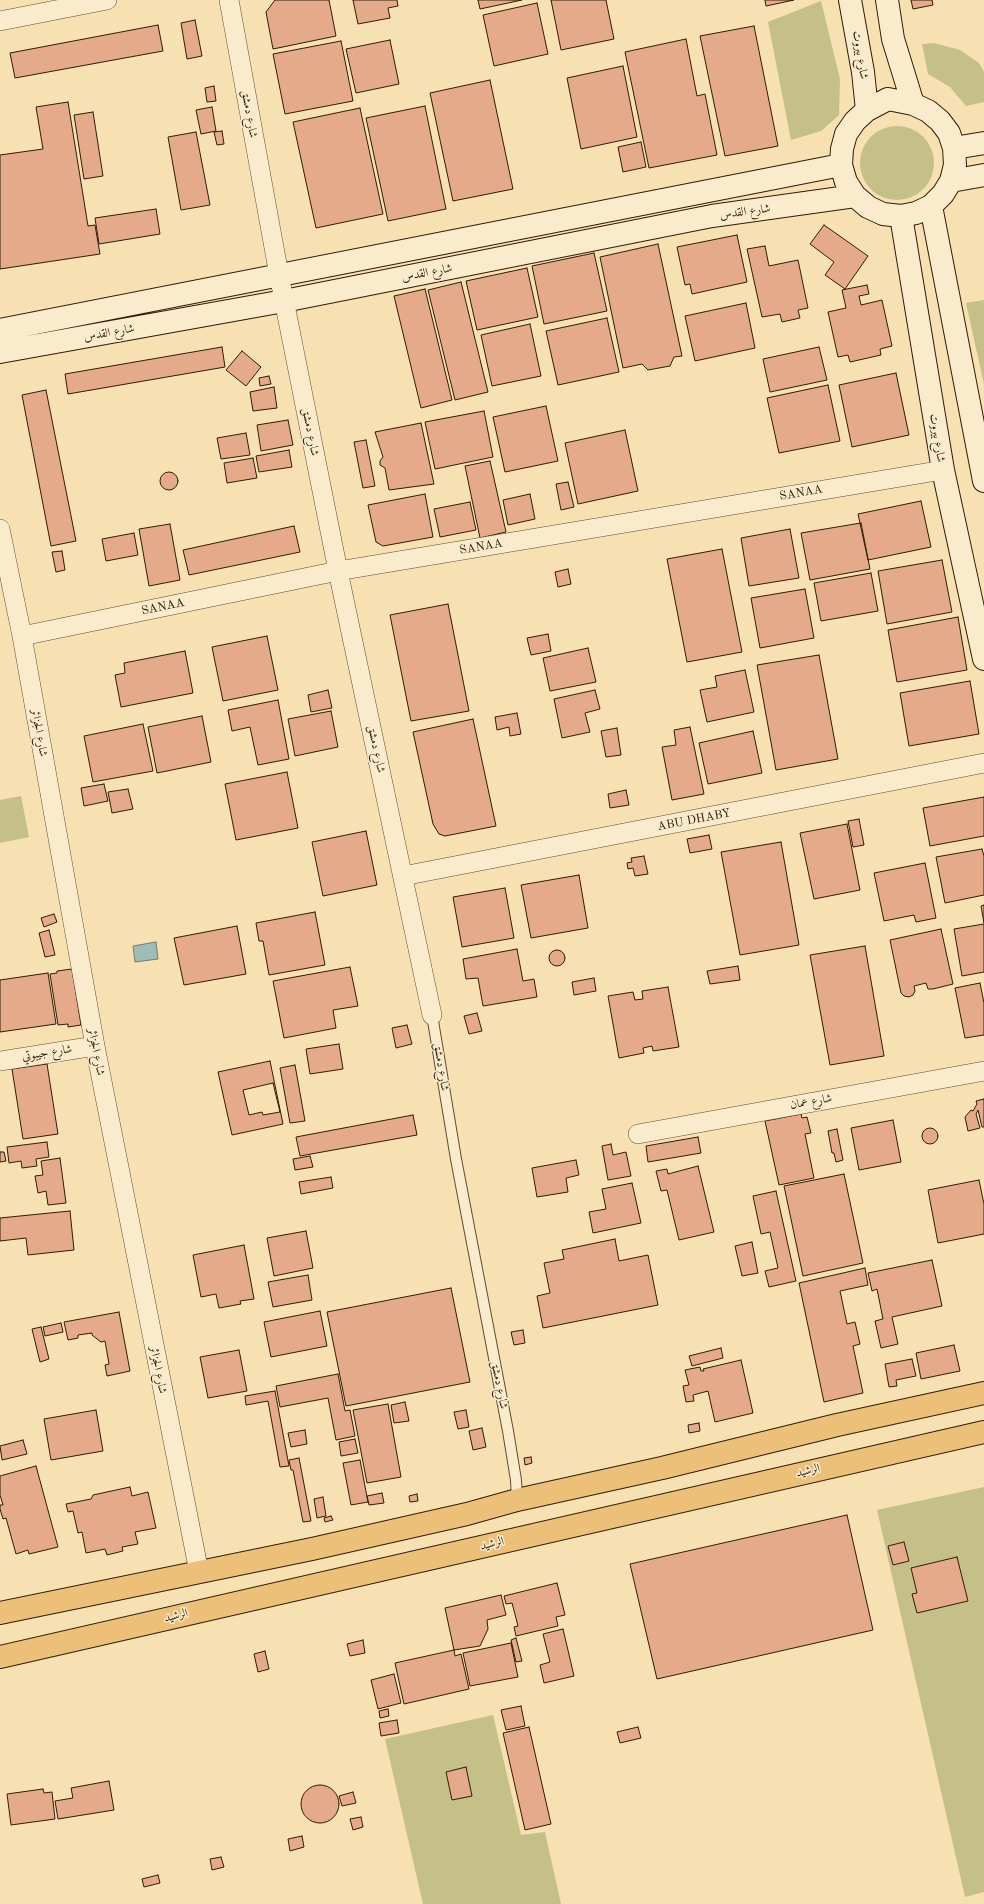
<!DOCTYPE html>
<html>
<head>
<meta charset="utf-8">
<style>
	body { margin:0 }
	canvas { display:block; background:#f7e0b2 }
</style>
</head>
<body>
<canvas width="984" height="1904"></canvas>
<script>
const ctx = document.querySelector('canvas').getContext('2d');
ctx.lineJoin = 'round';
function fillPath(path, color) {
  ctx.fillStyle = color;
  ctx.fill(path, 'evenodd');
}
function shape(rows) {
  const path = new Path2D();
  for (const r of rows) {
    if (r.length === 3) {
      path.moveTo(r[0] + r[2], r[1]);
      path.arc(r[0], r[1], r[2], 0, 2 * Math.PI);
      continue;
    }
    path.moveTo(r[0], r[1]);
    for (let i = 2; i < r.length; i += 2) path.lineTo(r[i], r[i + 1]);
  }
  return path;
}
function trace(path, color, width, dash) {
  ctx.strokeStyle = color;
  ctx.lineWidth = width;
  ctx.lineCap = dash ? 'butt' : 'round';
  ctx.setLineDash(dash || []);
  ctx.stroke(path);
}
function label(font, color, halo, rows, align = 'center') {
  ctx.font = font + ' "Old Standard TT",Amiri,serif';
  ctx.lineWidth = 3;
  ctx.setLineDash([]);
  ctx.textBaseline = 'middle';
  ctx.strokeStyle = halo;
  ctx.fillStyle = color;
  for (const [text, x, y, turn = 0] of rows) {
    ctx.save();
    ctx.translate(x, y);
    ctx.rotate((+turn || 0) * Math.PI / 180);
    ctx.textAlign = isNaN(turn) ? turn : align;
    if (halo) ctx.strokeText(text, 0, 0);
    ctx.fillText(text, 0, 0);
    ctx.restore();
  }
}
const green = shape([
	[821,1,840,79,839,115,821,131,791,140,768,22],
	[934,43,960,50,979,63,984,72,984,102,966,106,950,87,928,74,922,44],
	[897,163,37],
	[984,300,984,384,966,303],
	[21,796,29,837,0,843,0,800],
	[984,1487,984,1892,965,1897,877,1510],
	[493,1715,521,1835,545,1832,561,1904,423,1904,385,1739]
]);
const water = shape([
	[156,942,158,959,135,962,133,946,156,942]
]);
const building = shape([
	[275,0,329,0,336,36,273,49,266,12,275,0],
	[353,0,397,0,398,6,388,8,390,18,358,24,353,0],
	[478,0,522,0,480,9,478,0],
	[551,0,606,0,614,39,561,50,551,0],
	[765,0,794,0,766,6,765,0],
	[911,0,932,0,933,5,913,9,911,0],
	[537,3,548,54,494,66,483,15,537,3],
	[195,20,202,56,187,59,181,23,195,20],
	[158,25,163,51,15,78,10,53,158,25],
	[754,26,778,146,725,156,700,36,754,26],
	[686,39,697,96,705,94,717,155,649,168,625,52,686,39],
	[390,40,399,84,356,93,346,49,390,40],
	[341,41,353,101,285,114,273,54,341,41],
	[623,66,637,137,581,149,567,78,623,66],
	[490,80,513,189,453,201,430,93,490,80],
	[214,86,216,101,207,102,205,88,214,86],
	[68,102,88,226,95,225,100,254,0,269,0,155,43,149,36,107,68,102],
	[425,106,446,209,388,221,366,118,425,106],
	[212,107,216,131,201,134,196,110,212,107],
	[360,108,383,214,316,228,293,122,360,108],
	[93,112,103,176,84,179,74,115,93,112],
	[222,131,224,144,217,145,214,132,222,131],
	[196,132,210,205,181,210,168,137,196,132],
	[641,142,646,167,623,172,618,147,641,142],
	[156,209,160,234,99,244,95,218,156,209],
	[824,225,868,256,845,289,825,275,834,262,810,244,824,225],
	[737,235,747,282,692,294,690,284,685,285,677,247,737,235],
	[658,244,682,356,674,357,670,366,648,370,642,364,623,368,600,257,658,244],
	[765,246,769,266,798,260,808,308,798,310,800,318,782,322,780,314,762,317,747,249,765,246],
	[594,253,607,311,544,324,532,266,594,253],
	[527,268,538,317,477,330,466,281,527,268],
	[461,282,488,392,455,400,428,290,461,282],
	[867,285,869,294,859,296,861,305,882,300,892,346,880,349,881,355,850,362,848,355,838,357,828,312,846,308,842,290,867,285],
	[425,289,452,400,421,408,394,296,425,289],
	[746,303,755,348,695,361,685,316,746,303],
	[607,318,619,372,558,385,546,331,607,318],
	[530,324,541,376,492,386,481,335,530,324],
	[222,347,225,367,68,394,65,374,222,347],
	[819,347,827,380,770,392,763,359,819,347],
	[242,351,261,367,246,386,226,370,242,351],
	[896,373,909,435,852,447,839,385,896,373],
	[269,376,271,384,260,386,259,378,269,376],
	[828,385,840,441,779,453,767,398,828,385],
	[274,387,277,408,253,411,250,392,274,387],
	[46,390,76,541,51,546,22,395,46,390],
	[546,406,558,461,505,472,493,417,546,406],
	[484,411,493,457,435,469,425,422,484,411],
	[288,420,293,445,261,451,257,425,288,420],
	[421,423,434,484,389,490,385,468,380,465,380,461,383,457,375,432,421,423],
	[625,430,638,491,578,504,565,443,625,430],
	[246,433,250,455,221,459,217,438,246,433],
	[366,440,375,486,363,488,354,442,366,440],
	[289,450,292,467,259,472,256,456,289,450],
	[253,458,257,478,227,483,224,463,253,458],
	[490,461,506,532,480,538,465,466,490,461],
	[169,481,9],
	[568,482,574,507,561,510,556,484,568,482],
	[425,494,433,537,383,546,376,542,368,505,425,494],
	[530,494,535,519,508,525,503,500,530,494],
	[921,501,931,547,868,560,858,514,921,501],
	[470,502,476,530,440,537,434,509,470,502],
	[861,523,870,569,810,580,801,533,861,523],
	[170,524,180,580,149,586,139,529,170,524],
	[294,526,300,552,189,575,183,550,294,526],
	[790,529,799,578,749,586,741,538,790,529],
	[134,533,138,555,106,561,102,539,134,533],
	[722,549,742,652,687,662,667,559,722,549],
	[62,551,65,570,56,572,52,552,62,551],
	[942,560,952,612,887,624,878,571,942,560],
	[568,569,571,584,558,587,555,572,568,569],
	[871,573,878,611,821,621,814,583,871,573],
	[805,589,814,638,760,648,751,598,805,589],
	[448,604,469,711,411,721,390,615,448,604],
	[958,617,967,670,897,682,888,630,958,617],
	[548,634,551,651,531,655,527,638,548,634],
	[267,636,278,690,223,701,212,647,267,636],
	[588,648,596,682,550,691,543,658,588,648],
	[185,651,193,693,121,707,115,675,125,673,124,663,185,651],
	[819,655,838,759,776,770,757,665,819,655],
	[745,670,754,712,707,722,700,690,717,687,715,676,745,670],
	[970,681,979,734,909,746,900,693,970,681],
	[328,690,332,708,311,712,308,695,328,690],
	[595,690,600,709,585,713,590,732,562,738,554,699,595,690],
	[278,700,289,759,258,765,250,727,232,731,228,710,278,700],
	[331,711,338,747,295,756,288,719,331,711],
	[517,713,521,734,510,736,509,727,497,730,495,717,517,713],
	[202,716,211,762,157,773,148,727,202,716],
	[473,719,496,826,445,836,439,834,433,824,413,732,473,719],
	[143,724,153,771,93,782,84,736,143,724],
	[690,727,704,794,672,800,662,747,676,745,674,730,690,727],
	[617,728,621,755,606,757,601,731,617,728],
	[753,731,762,773,708,784,699,743,753,731],
	[287,772,298,828,236,840,225,784,287,772],
	[104,784,108,801,84,806,81,788,104,784],
	[128,789,133,809,112,813,108,792,128,789],
	[626,790,629,805,610,808,608,794,626,790],
	[984,797,984,836,930,846,923,808,984,797],
	[859,819,864,845,853,847,848,821,859,819],
	[847,824,860,890,814,899,800,833,847,824],
	[366,831,377,885,323,896,312,842,366,831],
	[709,835,712,849,690,853,687,839,709,835],
	[781,842,799,945,740,955,721,852,781,842],
	[982,849,984,856,984,895,945,903,936,857,982,849],
	[644,856,648,874,635,876,633,868,628,869,627,863,632,862,631,858,644,856],
	[925,863,936,918,916,922,914,915,884,921,874,873,925,863],
	[579,875,588,928,531,938,521,885,579,875],
	[505,888,514,938,462,947,453,897,505,888],
	[984,905,984,923,981,906,984,905],
	[315,912,325,965,269,975,263,941,259,941,256,923,315,912],
	[54,914,57,922,44,927,41,918,54,914],
	[984,924,984,972,962,976,954,929,984,924],
	[237,926,246,974,184,985,174,938,237,926],
	[941,929,953,984,933,989,928,989,926,983,914,986,915,991,913,995,909,997,904,996,901,993,890,940,941,929],
	[49,930,55,955,45,957,39,933,49,930],
	[865,946,884,1056,830,1065,810,955,865,946],
	[517,949,523,981,534,979,537,997,483,1006,478,978,466,979,463,959,517,949],
	[557,958,8],
	[738,966,740,980,710,984,707,971,738,966],
	[350,967,358,1006,333,1010,336,1028,284,1038,273,981,350,967],
	[72,969,81,1025,68,1027,68,1024,58,1025,50,974,57,973,57,971,72,969],
	[48,973,56,1024,0,1032,0,980,48,973],
	[594,978,596,991,574,995,572,982,594,978],
	[980,983,984,1003,984,1035,965,1038,955,988,980,983],
	[668,987,679,1047,653,1051,652,1046,643,1048,644,1053,619,1058,608,996,633,992,635,1000,643,999,642,991,668,987],
	[477,1013,482,1031,469,1034,464,1016,477,1013],
	[407,1025,412,1044,396,1048,392,1028,407,1025],
	[339,1044,343,1069,310,1074,306,1049,339,1044],
	[270,1061,283,1124,232,1135,218,1072,270,1061],
	[47,1064,58,1134,23,1139,12,1069,47,1064],
	[295,1065,305,1121,290,1123,280,1068,295,1065],
	[273,1083,280,1112,263,1115,262,1112,249,1115,243,1090,273,1083],
	[984,1099,984,1127,982,1127,978,1110,976,1114,980,1128,968,1131,965,1117,971,1110,973,1111,977,1104,976,1101,984,1099],
	[801,1114,802,1118,807,1117,811,1133,805,1134,814,1178,779,1185,765,1121,801,1114],
	[413,1115,417,1135,300,1156,296,1137,413,1115],
	[893,1120,901,1162,859,1170,851,1128,893,1120],
	[930,1136,8],
	[837,1129,843,1160,836,1162,834,1153,832,1153,828,1131,837,1129],
	[698,1137,701,1153,648,1162,646,1146,698,1137],
	[47,1142,49,1157,36,1159,37,1166,22,1168,21,1161,9,1163,7,1147,47,1142],
	[611,1144,613,1155,626,1152,631,1176,608,1180,602,1146,611,1144],
	[0,1152,4,1152,6,1161,0,1162,0,1152],
	[310,1156,313,1167,295,1170,293,1159,310,1156],
	[60,1158,66,1203,48,1205,46,1191,38,1193,35,1176,43,1175,41,1161,60,1158],
	[576,1160,579,1175,566,1178,568,1192,537,1197,532,1168,576,1160],
	[698,1166,714,1232,679,1240,667,1190,661,1191,656,1171,667,1169,668,1174,698,1166],
	[844,1174,863,1263,803,1276,784,1186,844,1174],
	[331,1177,333,1188,301,1194,299,1182,331,1177],
	[979,1180,984,1204,984,1234,938,1243,928,1190,979,1180],
	[632,1183,641,1223,593,1233,589,1212,606,1209,602,1189,632,1183],
	[776,1191,796,1281,769,1287,765,1271,778,1268,770,1232,761,1234,753,1196,776,1191],
	[70,1211,74,1250,28,1255,26,1238,0,1241,0,1218,70,1211],
	[306,1231,313,1268,274,1276,267,1238,306,1231],
	[615,1239,619,1261,648,1255,658,1305,543,1328,537,1296,550,1293,544,1263,564,1259,562,1250,615,1239],
	[752,1242,758,1273,742,1276,735,1246,752,1242],
	[244,1245,254,1299,240,1301,241,1304,219,1308,216,1294,201,1297,193,1255,244,1245],
	[932,1260,942,1306,892,1317,898,1344,881,1348,875,1321,883,1319,877,1289,872,1291,868,1273,932,1260],
	[865,1268,868,1285,840,1291,847,1324,855,1322,860,1344,853,1346,863,1393,824,1402,799,1283,865,1268],
	[308,1275,312,1300,273,1307,268,1282,308,1275],
	[451,1288,470,1382,346,1406,327,1312,451,1288],
	[320,1311,327,1346,271,1357,264,1322,320,1311],
	[119,1312,130,1371,107,1376,105,1365,109,1364,105,1341,101,1342,92,1335,92,1333,78,1335,78,1338,68,1340,64,1322,119,1312],
	[61,1323,63,1332,45,1336,43,1327,61,1323],
	[41,1327,49,1359,40,1362,32,1329,41,1327],
	[523,1330,525,1343,514,1345,511,1332,523,1330],
	[954,1345,960,1371,921,1379,916,1353,954,1345],
	[721,1348,723,1358,692,1366,689,1356,721,1348],
	[239,1350,247,1391,208,1398,200,1357,239,1350],
	[912,1359,916,1376,896,1380,897,1386,889,1387,885,1364,912,1359],
	[741,1360,753,1413,715,1422,708,1391,693,1395,694,1401,686,1402,683,1386,689,1385,685,1370,700,1367,701,1371,704,1371,703,1369,741,1360],
	[338,1374,345,1411,350,1410,355,1436,336,1440,328,1398,280,1407,276,1386,338,1374],
	[275,1391,289,1466,280,1467,268,1401,246,1405,245,1396,275,1391],
	[405,1402,409,1421,394,1423,391,1405,405,1402],
	[388,1404,401,1477,367,1483,353,1410,388,1404],
	[96,1410,103,1451,51,1460,44,1419,96,1410],
	[466,1410,469,1427,458,1429,454,1412,466,1410],
	[699,1423,700,1431,689,1433,688,1425,699,1423],
	[482,1428,486,1447,473,1450,469,1431,482,1428],
	[305,1430,307,1444,291,1447,288,1433,305,1430],
	[355,1439,358,1453,341,1456,339,1442,355,1439],
	[23,1440,27,1454,2,1460,0,1446,23,1440],
	[531,1457,532,1463,525,1465,524,1458,531,1457],
	[299,1458,311,1521,303,1522,293,1470,291,1470,289,1460,299,1458],
	[360,1460,368,1502,351,1505,343,1463,360,1460],
	[36,1466,58,1547,29,1554,28,1550,16,1554,6,1518,3,1519,0,1509,0,1505,3,1505,0,1495,0,1476,36,1466],
	[130,1487,132,1496,148,1492,156,1528,135,1532,138,1544,122,1547,123,1551,107,1555,105,1549,86,1553,82,1532,78,1533,73,1511,68,1512,66,1504,91,1499,93,1495,130,1487],
	[382,1493,384,1503,369,1505,367,1496,382,1493],
	[417,1494,418,1501,410,1502,409,1496,417,1494],
	[323,1497,326,1516,317,1518,314,1499,323,1497],
	[847,1515,873,1630,657,1679,630,1564,847,1515],
	[331,1516,333,1520,325,1522,324,1518,331,1516],
	[904,1542,909,1561,893,1565,888,1546,904,1542],
	[957,1557,968,1601,917,1613,912,1594,917,1593,911,1568,957,1557],
	[557,1583,565,1615,556,1617,558,1626,516,1636,514,1627,518,1626,512,1603,506,1604,504,1596,557,1583],
	[501,1595,506,1615,487,1620,488,1629,480,1646,454,1650,445,1608,501,1595],
	[563,1629,574,1676,544,1683,540,1665,550,1662,543,1634,563,1629],
	[516,1638,522,1661,516,1662,511,1640,516,1638],
	[363,1640,365,1653,350,1656,347,1644,363,1640],
	[511,1643,518,1677,470,1686,463,1653,511,1643],
	[454,1650,455,1656,461,1654,469,1689,404,1704,395,1663,454,1650],
	[265,1651,269,1669,258,1672,254,1654,265,1651],
	[394,1674,401,1703,378,1709,371,1680,394,1674],
	[521,1706,525,1726,506,1730,501,1710,521,1706],
	[388,1709,389,1716,380,1718,379,1711,388,1709],
	[397,1720,399,1733,381,1736,379,1723,397,1720],
	[529,1727,551,1824,525,1830,503,1733,529,1727],
	[638,1727,641,1738,620,1743,617,1732,638,1727],
	[466,1767,472,1796,452,1800,446,1772,466,1767],
	[109,1781,114,1810,58,1819,55,1801,73,1798,71,1788,109,1781],
	[320,1804,19],
	[43,1789,44,1793,52,1792,55,1819,11,1825,7,1794,43,1789],
	[353,1792,356,1803,342,1806,339,1796,353,1792],
	[361,1817,363,1827,353,1830,350,1819,361,1817],
	[302,1836,304,1847,290,1851,288,1839,302,1836],
	[221,1857,224,1867,212,1870,210,1859,221,1857],
	[158,1875,160,1883,144,1887,142,1879,158,1875]
]);
const service = shape([
	[432,1015,456,1159,508,1431,516,1480,517,1500]
]);
const minor = shape([
	[229,0,279,275,338,571,432,1015],
	[0,21,107,0],
	[0,529,22,636,95,1046,199,1572],
	[22,636,338,571,943,470],
	[403,876,984,763],
	[0,1061,95,1046],
	[638,1134,984,1071]
]);
const secondary = shape([
	[850,0,863,72,867,110],
	[887,0,893,39,913,104],
	[888,99,913,104,928,111,940,121,949,133,954,148,955,165,951,181,943,194,931,206,916,213,901,216,883,214,868,207,855,196,846,182,841,165,842,149,846,134,855,121,867,110,888,99],
	[954,148,984,143],
	[951,181,984,175],
	[931,206,984,481],
	[901,216,943,470,984,659],
	[0,330,841,165],
	[0,352,284,301,712,216,855,196]
]);
const primary = shape([
	[0,1613,312,1549,467,1514,517,1500,662,1468,837,1425,984,1393],
	[0,1657,984,1432]
]);
const streetNames = [
	["شارع بيروت",860,55,81],
	["شارع دمشق",249,114,80],
	["شارع القدس",745,212,-8],
	["شارع القدس",427,273,-11],
	["شارع القدس",109,333,-10],
	["شارع دمشق",310,432,79],
	["شارع بيروت",937,438,81],
	["SANAA",801,493,-10],
	["SANAA",481,547,-10],
	["SANAA",163,607,-12],
	["شارع الجزائر",39,733,80],
	["شارع دمشق",376,749,78],
	["ABU DHABY",694,820,-11],
	["شارع الجزائر",96,1052,79],
	["شارع جيبوتي",47,1053,-9],
	["شارع دمشق",441,1067,81],
	["شارع عمان",811,1102,-10],
	["شارع الجزائر",158,1370,79],
	["شارع دمشق",499,1385,79],
	["الرشيد",808,1471,-13],
	["الرشيد",492,1544,-13],
	["الرشيد",176,1616,-13]
];
fillPath(green, '#c4c087');
fillPath(water, '#a1bbb6');
trace(water, '#747b70', 1);
fillPath(building, '#e5aa89');
trace(building, '#311b08', 1);
trace(service, '#624c32', 12);
trace(minor, '#624c32', 20);
trace(secondary, '#311b08', 24);
trace(primary, '#311b08', 24);
trace(service, '#faebcd', 10);
trace(minor, '#faebcd', 19);
trace(secondary, '#faebcd', 22);
trace(primary, '#ecc079', 22);
label('12px', '#311b08', '#faebcd', streetNames);
</script>
</body>
</html>
